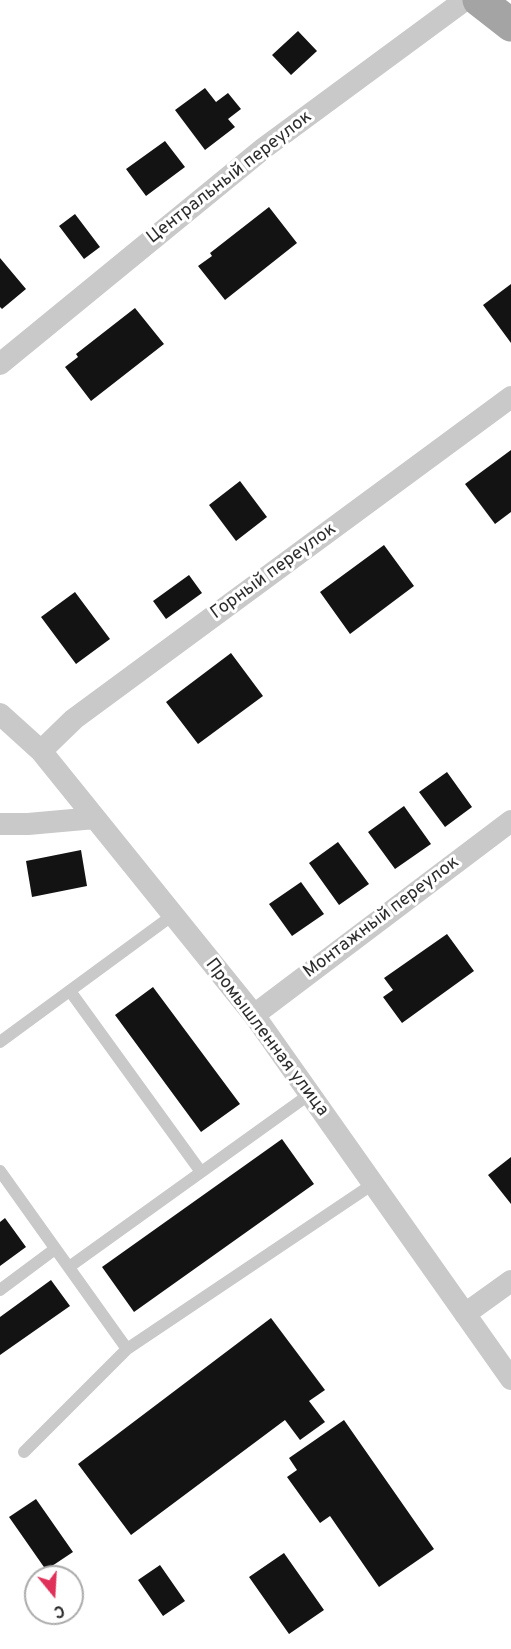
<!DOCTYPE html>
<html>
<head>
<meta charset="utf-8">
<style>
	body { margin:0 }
	#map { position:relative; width:511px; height:1649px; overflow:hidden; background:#fff; font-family:Overpass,sans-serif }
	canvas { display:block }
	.north { position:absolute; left:24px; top:1565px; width:60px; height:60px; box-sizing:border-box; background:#fff; border:2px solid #ababab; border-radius:50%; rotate:162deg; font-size:16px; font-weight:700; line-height:24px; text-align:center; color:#2c2c2c }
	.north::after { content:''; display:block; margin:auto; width:21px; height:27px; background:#e0315a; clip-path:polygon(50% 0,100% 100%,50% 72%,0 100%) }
</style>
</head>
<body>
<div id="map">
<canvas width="511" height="1649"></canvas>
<div class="north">С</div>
</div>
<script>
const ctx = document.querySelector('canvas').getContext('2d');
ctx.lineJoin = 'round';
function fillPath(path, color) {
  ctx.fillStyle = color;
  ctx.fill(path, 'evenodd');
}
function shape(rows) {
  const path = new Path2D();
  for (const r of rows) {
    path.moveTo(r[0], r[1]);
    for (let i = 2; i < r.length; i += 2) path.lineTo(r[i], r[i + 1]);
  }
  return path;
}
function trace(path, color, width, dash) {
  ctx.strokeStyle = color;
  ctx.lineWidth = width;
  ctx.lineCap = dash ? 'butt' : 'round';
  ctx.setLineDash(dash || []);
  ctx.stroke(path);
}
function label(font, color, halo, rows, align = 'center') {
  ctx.font = font + ' Overpass,sans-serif';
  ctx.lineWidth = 6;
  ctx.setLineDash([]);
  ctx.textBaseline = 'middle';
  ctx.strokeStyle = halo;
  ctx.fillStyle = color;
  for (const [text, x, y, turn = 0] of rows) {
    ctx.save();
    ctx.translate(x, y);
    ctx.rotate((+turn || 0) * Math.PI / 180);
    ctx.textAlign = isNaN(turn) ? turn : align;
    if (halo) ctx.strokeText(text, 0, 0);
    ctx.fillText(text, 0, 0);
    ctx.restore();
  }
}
const building = shape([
	[298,31,317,51,291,75,272,55],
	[205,88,216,102,228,93,241,109,228,119,235,127,205,150,175,110],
	[165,141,185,167,146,196,126,169],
	[269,207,297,243,225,300,198,266,212,256,210,253],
	[75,214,100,247,84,259,59,226],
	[0,258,26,289,2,309,0,307],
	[511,284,511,343,483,305],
	[135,308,164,344,91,401,65,367,78,357,76,354],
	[511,450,511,512,495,524,465,484],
	[240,481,267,517,236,541,209,505],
	[384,545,414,586,350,634,320,592],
	[189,575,202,593,166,619,153,601],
	[75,592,110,639,76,664,41,617],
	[231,653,263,696,198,744,166,702],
	[447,772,472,807,445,827,419,792],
	[404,806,431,844,395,869,368,832],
	[338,842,369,884,339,905,309,863],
	[81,850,87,886,32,897,26,861],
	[301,882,324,914,292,936,269,904],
	[447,934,474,971,402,1023,383,997,393,990,384,978],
	[153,987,240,1104,201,1132,115,1015],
	[282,1139,314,1184,134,1312,102,1267],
	[511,1157,511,1204,488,1175],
	[5,1218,26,1247,0,1266,0,1222],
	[51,1280,70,1306,0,1355,0,1317],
	[271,1318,325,1390,309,1401,325,1422,300,1440,285,1420,131,1535,78,1464],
	[344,1420,434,1549,379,1587,330,1516,320,1523,287,1477,297,1470,289,1458],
	[36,1499,73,1552,46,1570,9,1517],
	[284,1553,324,1610,289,1634,249,1577],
	[160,1565,185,1601,163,1616,138,1580]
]);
const service = shape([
	[70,991,201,1172],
	[0,1042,173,915],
	[0,1171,127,1349],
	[69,1267,310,1094],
	[0,1290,55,1249],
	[24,1452,127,1349,373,1184]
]);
const minor = shape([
	[0,364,264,148,465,0],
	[0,714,41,751,254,1015,511,1379],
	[41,751,74,719,511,397],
	[0,824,28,824,95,818],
	[254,1015,511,821],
	[465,1314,511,1281]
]);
const primary = shape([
	[479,0,511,25]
]);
const streetNames = [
	["Центральный переулок",230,178,-38],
	["Горный переулок",274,572,-36],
	["Монтажный переулок",382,918,-37],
	["Промышленная улица",266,1038,53]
];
fillPath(building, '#131313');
trace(service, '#c9c9c9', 12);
trace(minor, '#c9c9c9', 22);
trace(primary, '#a4a4a4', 33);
label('18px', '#2c2c2c', '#fff', streetNames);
</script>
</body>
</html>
